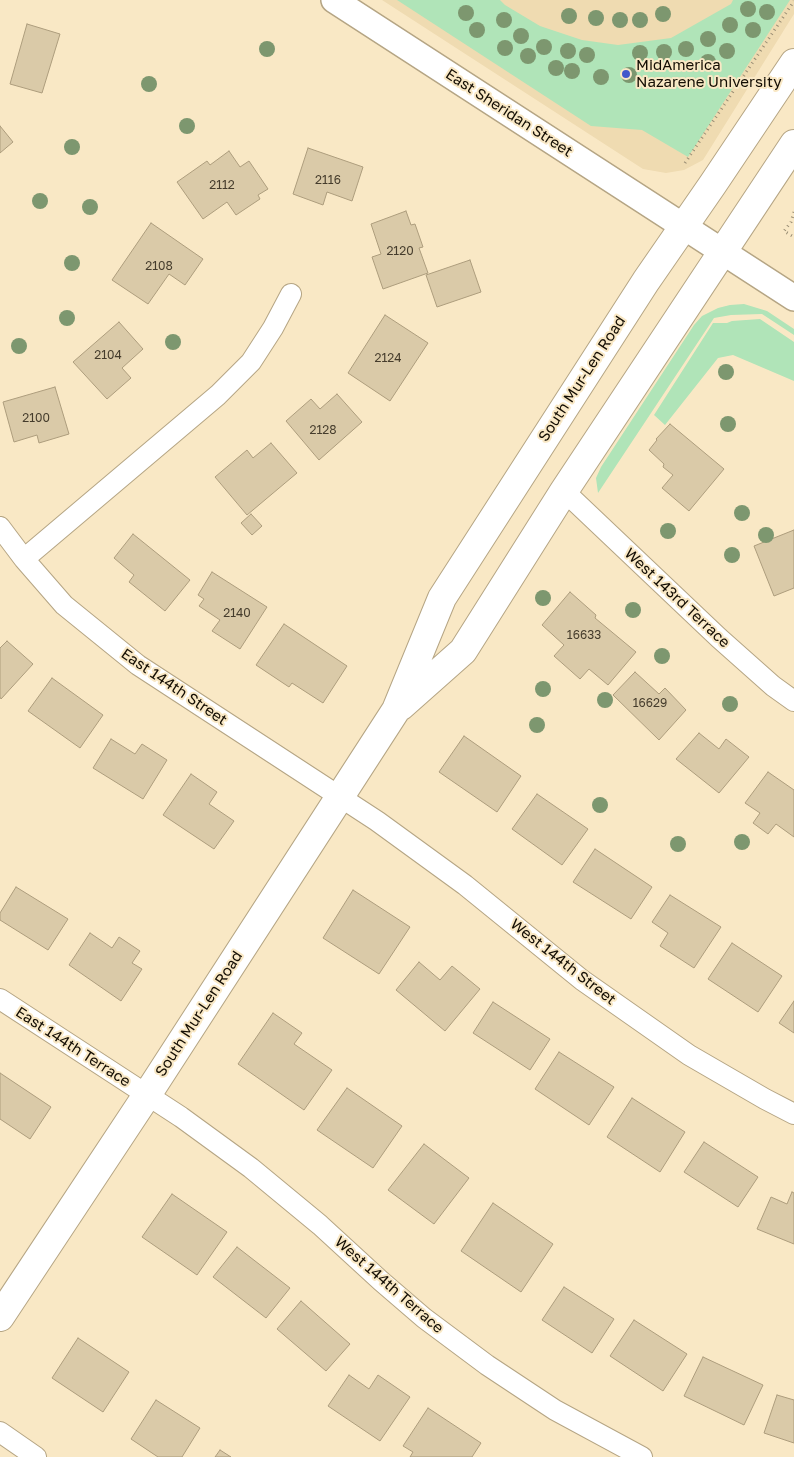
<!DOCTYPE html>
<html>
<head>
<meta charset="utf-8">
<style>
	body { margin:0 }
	canvas { display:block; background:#f9e8c5 }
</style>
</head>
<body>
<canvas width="794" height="1457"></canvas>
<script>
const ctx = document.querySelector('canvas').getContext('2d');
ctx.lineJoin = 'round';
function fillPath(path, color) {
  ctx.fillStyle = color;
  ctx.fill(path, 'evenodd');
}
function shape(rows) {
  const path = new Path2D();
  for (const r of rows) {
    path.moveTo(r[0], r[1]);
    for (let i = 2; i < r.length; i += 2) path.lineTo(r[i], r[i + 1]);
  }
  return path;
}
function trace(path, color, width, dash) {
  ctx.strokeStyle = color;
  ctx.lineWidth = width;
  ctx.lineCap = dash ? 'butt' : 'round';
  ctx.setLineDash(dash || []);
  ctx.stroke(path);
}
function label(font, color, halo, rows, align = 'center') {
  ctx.font = font + ' "Golos Text",sans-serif';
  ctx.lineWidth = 4;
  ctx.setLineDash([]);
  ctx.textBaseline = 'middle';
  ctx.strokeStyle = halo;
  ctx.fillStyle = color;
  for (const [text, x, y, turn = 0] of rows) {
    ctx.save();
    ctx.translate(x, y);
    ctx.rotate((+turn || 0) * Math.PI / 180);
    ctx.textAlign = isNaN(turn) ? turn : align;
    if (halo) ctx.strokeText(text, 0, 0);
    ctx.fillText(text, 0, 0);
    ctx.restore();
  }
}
const built = shape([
	[382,0,794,0,794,14,703,160,684,170,666,173,643,169]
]);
const green = shape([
	[397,0,500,0,505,5,540,26,582,40,618,45,671,38,731,4,733,0,790,0,688,157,642,130,591,126],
	[744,304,767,311,794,329,794,335,762,314,731,315,714,318,598,493,596,478,601,467,694,325,702,316,718,308,730,305],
	[760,319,794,342,794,381,733,355,718,358,665,425,654,415,713,323,727,323,732,321]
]);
const building = shape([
	[27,24,60,34,42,93,10,84,27,24],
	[0,126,13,142,0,153,0,126],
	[308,148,363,167,352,201,327,192,323,205,293,194,308,148],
	[229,151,240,167,249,161,268,189,258,195,260,199,236,215,227,202,203,219,177,182,207,161,210,165,229,151],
	[406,211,411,225,415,224,423,247,419,248,428,273,383,289,372,257,381,254,371,224,406,211],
	[151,223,203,259,185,285,169,274,148,304,112,280,151,223],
	[470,260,481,292,437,307,426,275,470,260],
	[385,315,428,343,390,401,348,373,385,315],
	[119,322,143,349,122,368,131,378,107,399,73,362,119,322],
	[55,387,69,434,39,443,37,435,14,442,3,402,55,387],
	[337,394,362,422,319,460,286,421,311,399,320,409,337,394],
	[670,424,724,469,689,511,662,488,673,475,663,467,664,464,649,450,657,440,656,439,670,424],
	[271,443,297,473,247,515,215,477,247,450,253,458,271,443],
	[251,514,262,526,252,535,241,523,251,514],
	[794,530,794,588,774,596,754,546,794,530],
	[133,534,190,580,165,611,129,582,134,575,114,558,133,534],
	[212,572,267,607,240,649,212,631,220,620,199,606,204,599,198,595,212,572],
	[570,592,596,615,595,618,636,652,608,685,589,669,580,679,554,656,564,645,542,625,570,592],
	[284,624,347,666,323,703,292,683,289,687,256,665,284,624],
	[7,641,33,664,1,699,0,697,0,648,7,641],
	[635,672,659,694,665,688,686,710,659,740,613,695,635,672],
	[52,678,103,715,80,748,28,711,52,678],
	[699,733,719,749,726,739,749,757,719,793,676,759,699,733],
	[464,736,521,776,497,812,439,772,464,736],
	[111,739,135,754,142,744,167,760,143,799,93,768,111,739],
	[768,772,794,790,794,837,776,824,768,834,753,823,760,813,745,803,768,772],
	[191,774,217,792,209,804,234,821,214,849,163,815,191,774],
	[537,794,588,829,562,865,512,829,537,794],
	[595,849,652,887,631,919,573,882,595,849],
	[16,887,68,919,48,950,0,920,0,913,16,887],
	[353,890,410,927,379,974,323,938,353,890],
	[670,895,721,927,694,968,660,946,668,933,652,922,670,895],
	[90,933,112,948,119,937,140,951,132,963,142,969,121,1001,69,965,90,933],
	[732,943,782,976,758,1012,708,979,732,943],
	[419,962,440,980,452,966,480,989,445,1031,396,990,419,962],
	[794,1001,794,1033,779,1023,794,1001],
	[493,1002,550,1039,530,1070,473,1033,493,1002],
	[273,1013,302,1033,294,1044,332,1070,304,1110,238,1064,273,1013],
	[559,1052,614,1087,589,1125,535,1089,559,1052],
	[0,1073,51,1107,30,1139,0,1119,0,1073],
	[347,1088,402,1126,373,1168,317,1130,347,1088],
	[632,1098,685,1132,660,1172,607,1137,632,1098],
	[704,1142,758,1177,738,1207,684,1172,704,1142],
	[424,1144,469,1178,434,1224,388,1190,424,1144],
	[792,1192,794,1193,794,1244,757,1229,771,1197,787,1204,792,1192],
	[172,1194,227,1232,197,1275,142,1237,172,1194],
	[493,1203,553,1244,521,1292,461,1251,493,1203],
	[237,1247,290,1288,266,1318,213,1277,237,1247],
	[564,1287,614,1319,592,1353,542,1320,564,1287],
	[301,1301,350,1344,326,1371,277,1329,301,1301],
	[634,1320,687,1354,663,1391,610,1356,634,1320],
	[78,1338,129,1372,103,1412,52,1378,78,1338],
	[703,1357,763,1385,744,1425,684,1396,703,1357],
	[349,1375,369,1389,378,1375,410,1397,380,1441,328,1406,349,1375],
	[777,1395,794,1400,794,1443,764,1433,777,1395],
	[156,1400,200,1428,182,1457,158,1457,131,1439,156,1400],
	[428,1408,481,1443,472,1457,410,1457,413,1452,403,1446,428,1408],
	[220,1450,231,1457,215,1457,220,1450]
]);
const path = shape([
	[685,163,794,1],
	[794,212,791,222,784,231,794,237]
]);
const minor = shape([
	[564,491,719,638,773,686,794,701],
	[0,527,24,559,64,605,138,665,377,821,465,885,582,980,689,1055,765,1099,794,1114],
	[24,559,218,395,251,362,273,328,291,294],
	[0,999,181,1117,251,1168,320,1225,381,1281,424,1318,487,1365,555,1410,642,1457],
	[0,1432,36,1457]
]);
const tertiary = shape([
	[334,0,794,298]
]);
const secondary = shape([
	[401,706,463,651,564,491,794,144],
	[0,1317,147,1095,396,710,442,598,646,281,713,184,794,63]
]);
const trees = [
	[748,9],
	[767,12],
	[466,13],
	[663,14],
	[569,16],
	[596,18],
	[504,20],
	[620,20],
	[640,20],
	[730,25],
	[477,30],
	[753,30],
	[521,36],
	[708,39],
	[544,47],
	[505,48],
	[267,49],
	[686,49],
	[568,51],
	[727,51],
	[664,52],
	[640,53],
	[587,55],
	[528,56],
	[708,62],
	[556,68],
	[572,71],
	[629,75],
	[601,77],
	[149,84],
	[187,126],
	[72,147],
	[40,201],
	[90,207],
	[72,263],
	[67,318],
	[173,342],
	[19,346],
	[726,372],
	[728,424],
	[742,513],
	[668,531],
	[766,535],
	[732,555],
	[543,598],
	[633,610],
	[662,656],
	[543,689],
	[605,700],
	[730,704],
	[537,725],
	[600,805],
	[742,842],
	[678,844]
];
const markers = [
	[626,74,5,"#4258cb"]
];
const numberNames = [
	["2116",328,180],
	["2112",222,185],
	["2120",400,251],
	["2108",159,266],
	["2104",108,355],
	["2124",388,358],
	["2100",36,418],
	["2128",323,430],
	["2140",237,613],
	["16633",584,635],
	["16629",650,703]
];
const poiNames = [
	["MidAmerica",636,65],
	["Nazarene University",636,82]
];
const streetNames = [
	["East Sheridan Street",509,113,33],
	["South Mur-Len Road",582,379,-57],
	["West 143rd Terrace",677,598,43],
	["East 144th Street",174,687,34],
	["West 144th Street",563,962,38],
	["South Mur-Len Road",199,1014,-57],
	["East 144th Terrace",73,1047,33],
	["West 144th Terrace",389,1285,41]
];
fillPath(built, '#efdbb1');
fillPath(green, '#b0e4b8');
fillPath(building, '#dacaa8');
trace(building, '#ad9d7d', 1);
trace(minor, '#b5a584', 22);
trace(tertiary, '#b5a584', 28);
trace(secondary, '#b5a584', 30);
trace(path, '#998d74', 3, [1, 4]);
trace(minor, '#fff', 20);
trace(tertiary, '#fff', 25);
trace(secondary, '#fff', 28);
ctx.fillStyle = '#7d976f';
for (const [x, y] of trees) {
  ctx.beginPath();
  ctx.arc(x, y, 8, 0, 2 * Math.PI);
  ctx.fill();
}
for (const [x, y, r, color] of markers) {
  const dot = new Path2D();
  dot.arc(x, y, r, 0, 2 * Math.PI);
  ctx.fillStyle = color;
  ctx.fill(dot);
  trace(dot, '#f9e8c5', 2);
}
label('12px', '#453c2c', null, numberNames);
label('15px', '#130d03', '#f9e8c5', poiNames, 'left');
label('15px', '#130d03', '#f9e8c5', streetNames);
</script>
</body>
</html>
